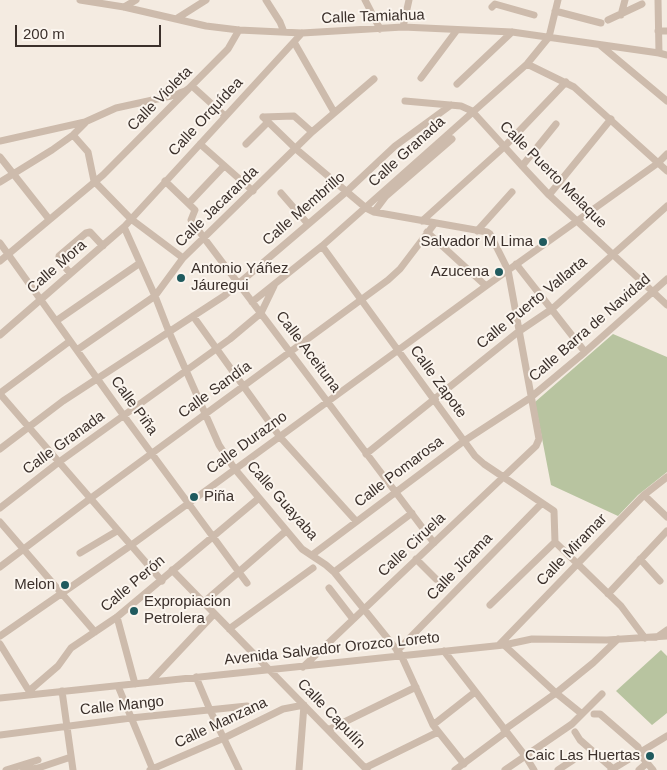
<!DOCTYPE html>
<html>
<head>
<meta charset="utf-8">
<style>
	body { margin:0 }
	#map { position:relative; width:667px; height:770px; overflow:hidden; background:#f4ebe1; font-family:Helvetica,sans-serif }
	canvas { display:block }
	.scale { position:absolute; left:15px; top:25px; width:146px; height:22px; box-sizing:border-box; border:2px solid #3b302b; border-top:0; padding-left:6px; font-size:15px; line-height:18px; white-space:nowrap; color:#3b302b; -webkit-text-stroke:4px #fbf5ee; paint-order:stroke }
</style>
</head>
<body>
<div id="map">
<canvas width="667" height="770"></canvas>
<div class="scale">200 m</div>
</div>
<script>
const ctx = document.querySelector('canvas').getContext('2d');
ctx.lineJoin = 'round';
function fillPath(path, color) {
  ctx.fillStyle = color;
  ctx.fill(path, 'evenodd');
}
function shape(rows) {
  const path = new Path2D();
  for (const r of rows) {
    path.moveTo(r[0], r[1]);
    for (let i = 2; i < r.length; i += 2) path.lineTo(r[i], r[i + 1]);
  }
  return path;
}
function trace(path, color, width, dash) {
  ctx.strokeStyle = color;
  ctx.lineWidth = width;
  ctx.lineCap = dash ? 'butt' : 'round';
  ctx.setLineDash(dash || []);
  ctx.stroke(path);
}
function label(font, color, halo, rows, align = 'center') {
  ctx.font = font + ' Helvetica,sans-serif';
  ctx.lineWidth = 4;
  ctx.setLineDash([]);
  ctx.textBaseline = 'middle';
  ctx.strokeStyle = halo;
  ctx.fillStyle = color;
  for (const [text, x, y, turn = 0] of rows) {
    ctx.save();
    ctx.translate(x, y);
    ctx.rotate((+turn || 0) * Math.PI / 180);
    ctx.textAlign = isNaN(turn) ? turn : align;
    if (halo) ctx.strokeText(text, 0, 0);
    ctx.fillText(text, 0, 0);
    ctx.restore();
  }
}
const green = shape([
	[613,334,667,357,667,472,638,495,618,516,551,485,535,402],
	[661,650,667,656,667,713,652,725,616,691]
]);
const minor = shape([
	[80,0,124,7,206,26,239,30,302,33,403,27,512,32,659,53,667,55],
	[266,0,280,22,284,32],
	[365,0,380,29],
	[658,0,659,53],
	[124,7,136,0],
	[492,7,495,4,534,15],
	[555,11,601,23],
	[621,15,625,0],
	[176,19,206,0],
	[608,20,642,4],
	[403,27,409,0],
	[658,31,667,31],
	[294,42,334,112],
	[600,45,667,101],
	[527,64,574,87,667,171],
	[421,78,457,30],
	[457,84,512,32],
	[405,101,461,106,472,111,522,166,549,195,667,305],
	[263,117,296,149,366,208,374,212,487,232,490,234,508,270,539,439,536,446,303,667],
	[263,117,294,116,312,132],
	[73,135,88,152,94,181,131,219,183,258],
	[0,141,85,122,116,108,171,96,185,91,192,86,225,116],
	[200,144,253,191],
	[246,144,268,122],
	[0,157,49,219],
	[522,166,556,124],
	[165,181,195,210,191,220,204,238,434,543],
	[0,182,52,150,73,135,85,123],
	[281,193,308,224],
	[549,195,611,119],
	[189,203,224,166],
	[374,212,386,196,452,139],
	[422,221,504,147,566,82],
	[124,227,155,296,169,332,219,445,234,468,302,549,326,565,334,572,401,655,433,725,464,764],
	[477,231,512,192],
	[427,232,486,286],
	[0,243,124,416,247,583],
	[322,246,475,456,484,464,554,511,555,542,490,605],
	[0,261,103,175,228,49,239,30],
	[516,264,585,352],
	[70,273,59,260,59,256,86,233,90,232,103,246],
	[252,302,322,246,527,64,549,37,558,0],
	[193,316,280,437,356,521],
	[56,321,140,263],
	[0,335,124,227,302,33],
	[77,350,155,296,183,258,312,132,374,79],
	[0,393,70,341],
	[0,394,162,581],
	[0,449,63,401,224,296,346,192,395,146,451,105],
	[366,454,518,332,552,309,667,206],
	[644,495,667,517],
	[0,508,59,462,230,339,261,313,274,286],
	[0,522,95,632],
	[555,542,621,606,645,638],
	[80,553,117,531],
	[312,555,464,441,530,398,585,352,667,279],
	[416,559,436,579],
	[640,559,660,581],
	[0,567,91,498,388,280,400,269,435,223],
	[172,570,367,770],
	[334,572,412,513],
	[329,588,353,619],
	[608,594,667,531],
	[203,603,286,531],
	[117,617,135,684],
	[229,629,313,568],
	[0,636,130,546,486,286,658,163,667,154],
	[657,637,667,630],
	[0,644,29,691],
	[499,645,644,495,667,477],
	[504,645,556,693,582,714],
	[397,651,542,503],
	[444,651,526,757,534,770],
	[196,677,210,710,239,770],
	[150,682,214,614],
	[118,686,153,770],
	[62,691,73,770],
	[29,695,29,691,58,666,71,648,117,617,259,498],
	[0,698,504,645,532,639,607,640,667,636],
	[594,714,600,714,638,747,643,758,653,770],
	[433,725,475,692],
	[328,730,416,687],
	[504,730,556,693,593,663,618,639],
	[575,732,580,740,613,769],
	[0,735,131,718,247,706],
	[19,766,32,769,38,768,71,757],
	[365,768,438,732],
	[6,770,38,760],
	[150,770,224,738,283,709,304,705,299,770],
	[455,770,506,732],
	[505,770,572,724,602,694],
	[558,770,573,760],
	[611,770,667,736],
	[639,770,647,763]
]);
const markers = [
	[543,242,5,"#1f5a5e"],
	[499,272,5,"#1f5a5e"],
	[181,278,5,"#1f5a5e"],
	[194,497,5,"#1f5a5e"],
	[65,585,5,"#1f5a5e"],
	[134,611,5,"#1f5a5e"],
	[650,756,5,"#1f5a5e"]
];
const streetNames = [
	["Calle Tamiahua",373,17,-2],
	["Calle Violeta",160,99,-45],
	["Calle Orquídea",206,117,-47],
	["Calle Granada",407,152,-42],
	["Calle Puerto Melaque",553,175,45],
	["Calle Jacaranda",217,207,-44],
	["Calle Membrillo",304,209,-41],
	["Calle Mora",57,267,-41],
	["Calle Puerto Vallarta",532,303,-39],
	["Calle Barra de Navidad",590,328,-41],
	["Calle Aceituna",308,352,53],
	["Calle Zapote",438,382,54],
	["Calle Sandía",215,390,-36],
	["Calle Piña",134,406,54],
	["Calle Granada",64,443,-36],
	["Calle Durazno",247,443,-36],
	["Calle Pomarosa",399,472,-37],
	["Calle Guayaba",282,501,49],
	["Calle Ciruela",412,545,-43],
	["Calle Miramar",572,550,-46],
	["Calle Jícama",460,567,-46],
	["Calle Perón",133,584,-40],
	["Avenida Salvador Orozco Loreto",332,649,-6],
	["Calle Mango",122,706,-6],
	["Calle Capulín",331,714,46],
	["Calle Manzana",221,723,-25]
];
const poiNames = [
	["Salvador M Lima",533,242],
	["Antonio Yáñez",191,269,"left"],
	["Jáuregui",191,286,"left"],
	["Azucena",489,272],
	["Piña",204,497,"left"],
	["Melon",55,585],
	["Expropiacion",144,602,"left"],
	["Petrolera",144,619,"left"],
	["Caic Las Huertas",640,756]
];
fillPath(green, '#b8c4a0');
trace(minor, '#cdbbac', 7);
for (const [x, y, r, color] of markers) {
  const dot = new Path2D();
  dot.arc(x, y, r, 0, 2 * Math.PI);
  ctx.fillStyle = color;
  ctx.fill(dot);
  trace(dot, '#fbf5ee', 2);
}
label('15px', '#3b302b', '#fbf5ee', streetNames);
label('15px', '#3b302b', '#fbf5ee', poiNames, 'right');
</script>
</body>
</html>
